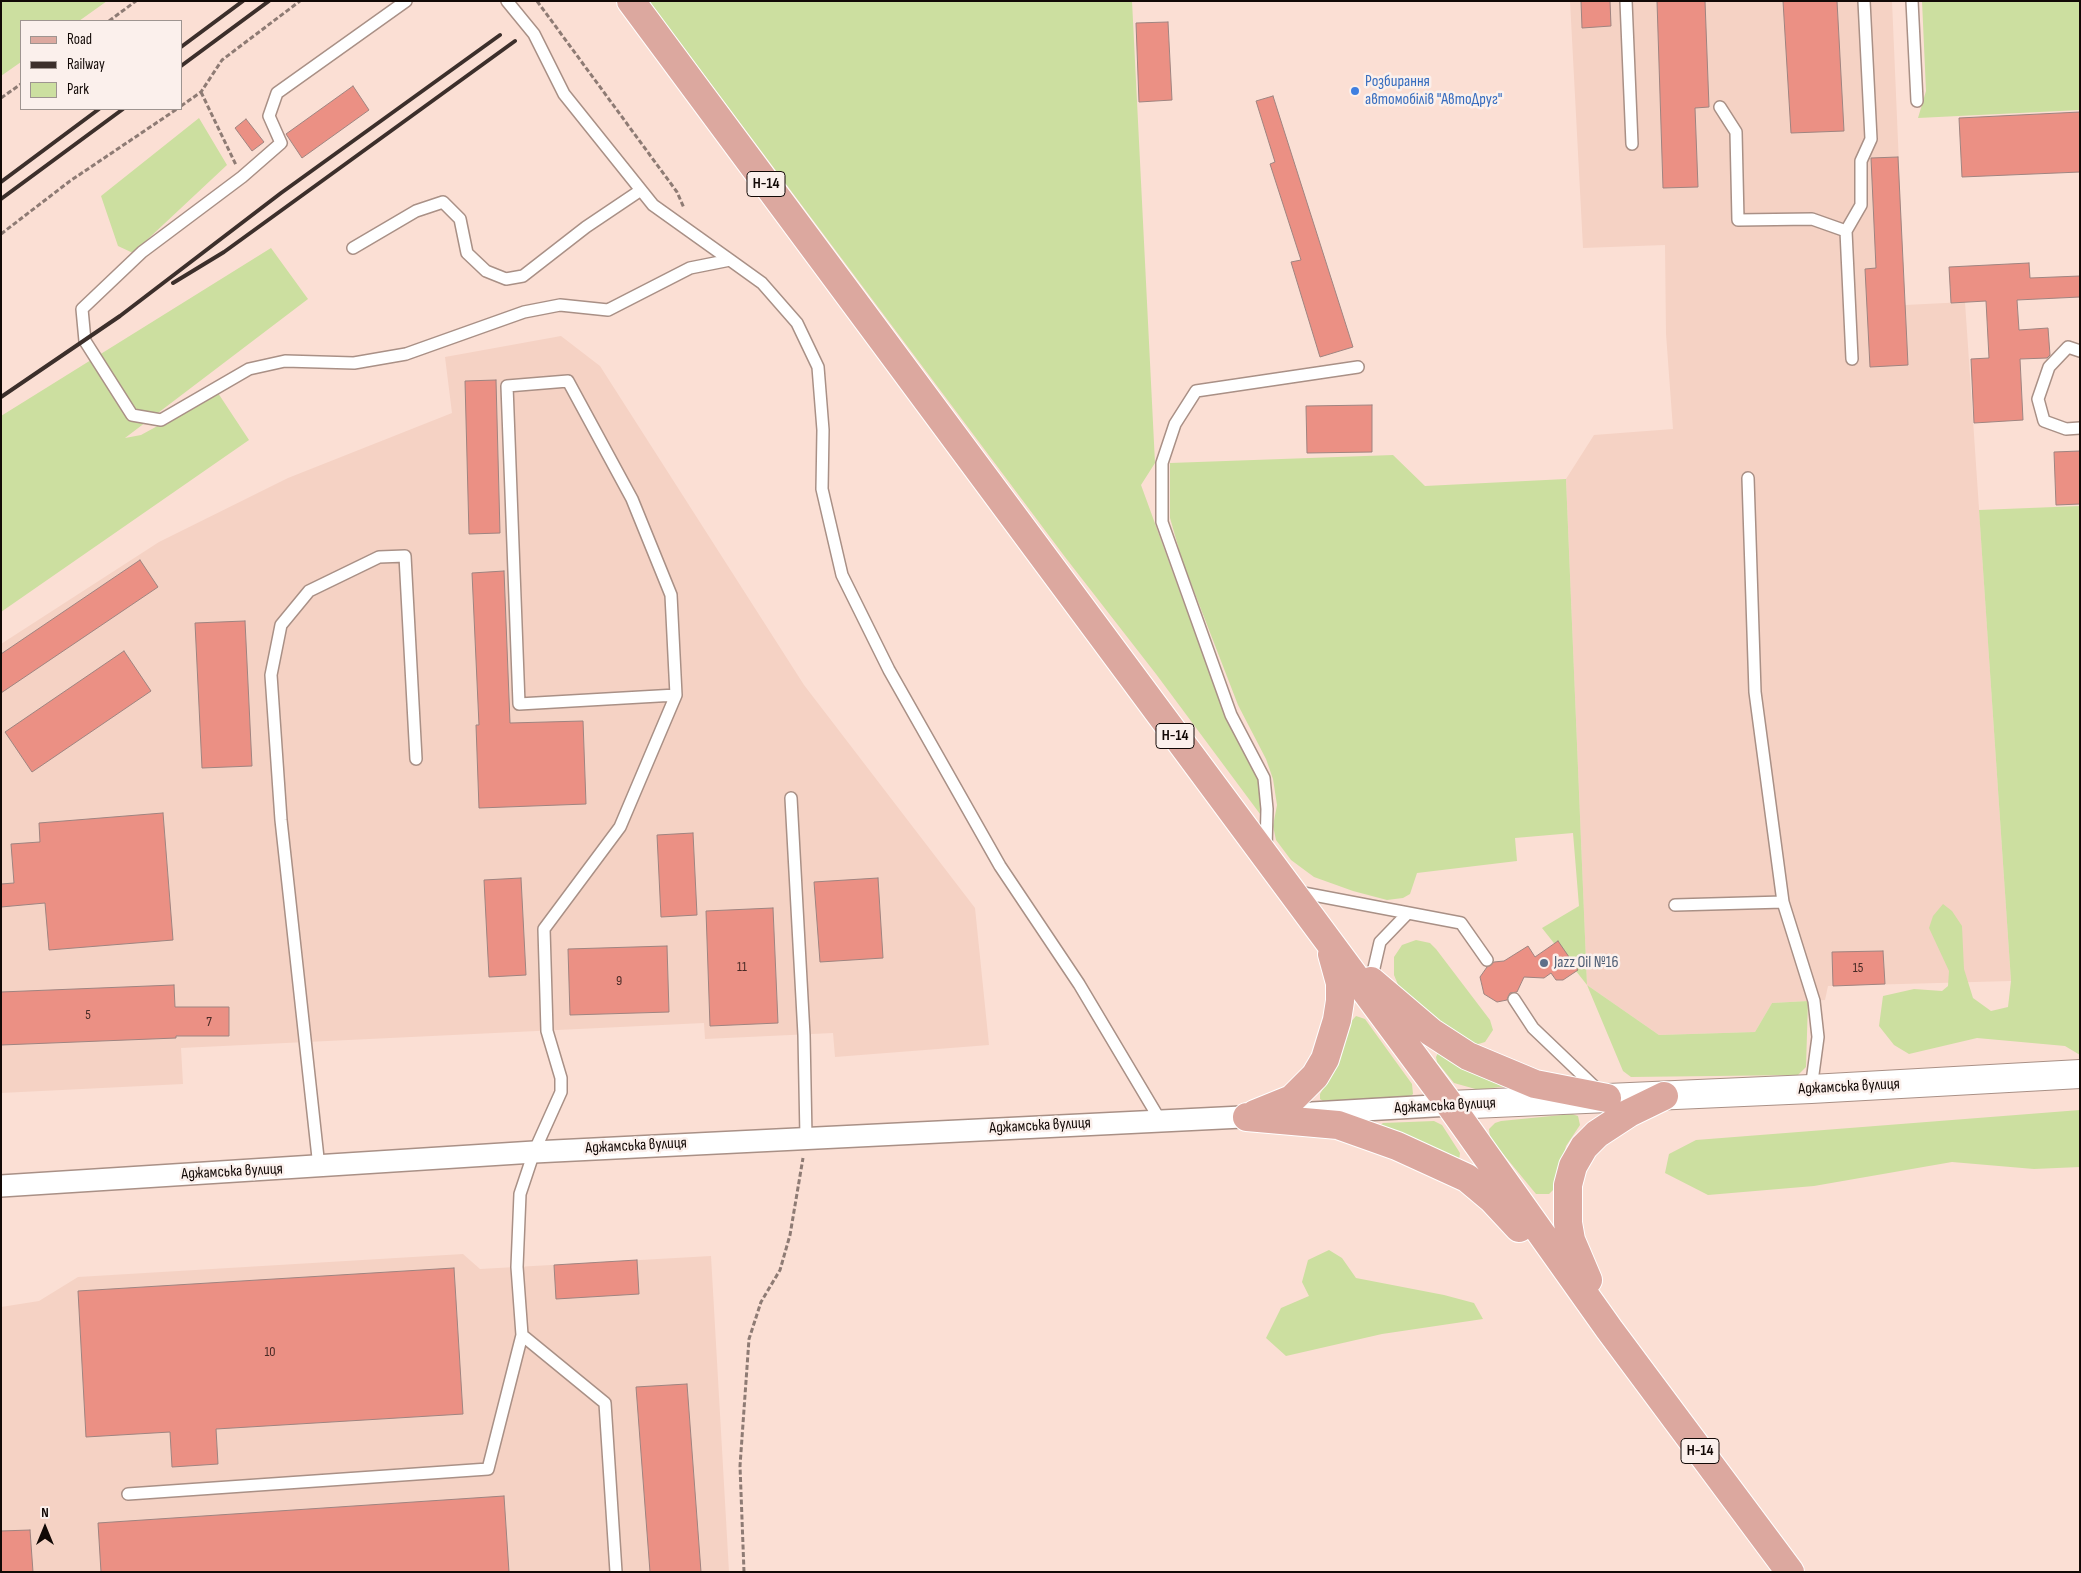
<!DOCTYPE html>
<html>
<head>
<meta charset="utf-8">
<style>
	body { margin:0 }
	#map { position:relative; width:2081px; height:1573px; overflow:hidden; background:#fbdfd4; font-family:"Sofia Sans Condensed",sans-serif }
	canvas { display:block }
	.frame { position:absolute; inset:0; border:2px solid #120906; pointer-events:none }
	.legend { position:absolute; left:20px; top:20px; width:162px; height:90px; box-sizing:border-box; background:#fbf0ec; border:1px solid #9e9490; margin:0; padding:6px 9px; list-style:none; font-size:15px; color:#120906 }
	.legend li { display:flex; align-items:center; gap:10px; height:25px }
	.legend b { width:25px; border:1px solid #9e9490 }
	.north { position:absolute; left:20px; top:1503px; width:50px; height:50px; -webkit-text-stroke:4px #fbf0ec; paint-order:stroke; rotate:0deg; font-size:14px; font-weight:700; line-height:20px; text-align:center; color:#120906 }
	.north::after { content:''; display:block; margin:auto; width:18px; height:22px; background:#120906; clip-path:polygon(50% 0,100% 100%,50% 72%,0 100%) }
</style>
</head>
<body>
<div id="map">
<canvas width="2081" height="1573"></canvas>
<div class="frame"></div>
<ul class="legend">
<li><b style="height:6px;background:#dca89f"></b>Road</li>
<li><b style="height:6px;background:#3c2f2b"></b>Railway</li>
<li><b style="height:14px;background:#ccdfa0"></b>Park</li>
</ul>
<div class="north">N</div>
</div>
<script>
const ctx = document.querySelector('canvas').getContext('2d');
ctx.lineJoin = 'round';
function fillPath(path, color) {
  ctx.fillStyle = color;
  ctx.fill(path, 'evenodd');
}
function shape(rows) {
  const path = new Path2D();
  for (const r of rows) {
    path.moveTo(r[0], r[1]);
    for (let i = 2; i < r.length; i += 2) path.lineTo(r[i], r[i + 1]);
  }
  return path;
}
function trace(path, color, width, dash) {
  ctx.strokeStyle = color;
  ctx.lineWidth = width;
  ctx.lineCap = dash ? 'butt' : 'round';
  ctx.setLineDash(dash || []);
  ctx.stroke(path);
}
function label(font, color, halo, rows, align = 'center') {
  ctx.font = font + ' "Sofia Sans Condensed",sans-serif';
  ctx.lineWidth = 5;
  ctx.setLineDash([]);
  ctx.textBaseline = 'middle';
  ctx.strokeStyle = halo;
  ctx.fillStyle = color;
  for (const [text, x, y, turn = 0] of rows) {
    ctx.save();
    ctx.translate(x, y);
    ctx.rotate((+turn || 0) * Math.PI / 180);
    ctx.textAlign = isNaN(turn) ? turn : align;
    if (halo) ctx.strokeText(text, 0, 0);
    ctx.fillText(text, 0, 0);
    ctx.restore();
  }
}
const built = shape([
	[1570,1,1892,1,1905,305,1965,302,2011,981,1828,986,1825,1000,1772,1003,1755,1032,1659,1035,1587,985,1566,479,1594,435,1673,429,1666,334,1665,245,1583,248],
	[561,336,600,366,804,685,975,908,989,1045,835,1057,833,1033,705,1039,704,1023,181,1048,183,1084,1,1093,1,644,159,542,288,478,452,413,445,357],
	[463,1254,480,1269,711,1256,729,1572,1,1572,1,1307,39,1301,78,1277]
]);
const green = shape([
	[1,1,107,1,79,21,21,21,21,62,1,76],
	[649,1,1132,1,1155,463,1141,485,1221,705,1259,780,1263,818,1156,674,1065,557],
	[1922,1,2080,1,2080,110,1918,118,1926,91],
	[199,118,227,165,133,253,118,246,101,196],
	[271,248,308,299,125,438,141,435,218,393,249,440,1,612,1,416],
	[1393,455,1425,486,1566,479,1587,985,1659,1035,1755,1032,1772,1003,1808,1001,1806,1067,1798,1075,1631,1077,1623,1071,1587,985,1542,928,1579,906,1573,833,1515,838,1517,861,1417,873,1410,894,1403,898,1387,900,1353,891,1314,877,1291,860,1276,840,1273,826,1277,805,1273,779,1266,759,1238,705,1182,560,1170,518,1170,463],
	[2080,506,2080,1055,2065,1046,1977,1038,1909,1054,1894,1045,1879,1026,1883,996,1914,989,1942,991,1948,986,1949,971,1929,928,1933,916,1943,904,1952,911,1962,926,1964,969,1973,998,1991,1011,2008,1007,2011,981,1979,510],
	[1416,940,1430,943,1436,949,1490,1020,1493,1030,1485,1042,1475,1045,1434,1021,1401,992,1394,975,1394,957,1402,945],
	[1356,1016,1365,1019,1412,1084,1413,1094,1408,1099,1326,1103,1320,1099,1320,1094,1338,1063,1349,1024],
	[1438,1053,1442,1053,1507,1086,1479,1090,1454,1083,1437,1062,1436,1057],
	[2080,1110,2080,1167,2034,1169,1952,1162,1814,1186,1708,1195,1665,1173,1669,1154,1696,1140],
	[1572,1114,1578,1116,1580,1125,1566,1146,1556,1187,1549,1194,1536,1194,1490,1138,1489,1129,1495,1123,1501,1121],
	[1434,1121,1442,1125,1460,1153,1459,1161,1379,1126,1383,1123],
	[1329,1250,1342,1258,1356,1278,1444,1295,1474,1303,1483,1319,1382,1334,1286,1356,1266,1338,1281,1308,1309,1296,1302,1282,1308,1260]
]);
const building = shape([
	[1581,1,1610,1,1611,26,1582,28,1581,1],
	[1657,1,1705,1,1709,107,1695,108,1698,187,1663,188,1657,1],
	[1783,1,1837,1,1844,131,1791,133,1783,1],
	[1168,22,1172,100,1139,102,1136,23,1168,22],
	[353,86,369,110,302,158,286,134,353,86],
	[1273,96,1353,347,1320,357,1291,262,1301,260,1270,164,1275,162,1256,101,1273,96],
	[2080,112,2080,172,1962,177,1959,118,2080,112],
	[246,119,264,142,252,151,235,128,246,119],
	[1898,157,1908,365,1870,367,1865,269,1876,268,1871,158,1898,157],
	[2029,263,2030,278,2080,276,2080,297,2017,300,2019,330,2048,328,2050,355,2047,358,2020,359,2023,420,1974,423,1971,359,1989,358,1986,301,1951,303,1949,267,2029,263],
	[496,380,500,533,469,534,465,381,496,380],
	[1372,405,1372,452,1307,453,1306,406,1372,405],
	[2080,451,2080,504,2056,505,2054,452,2080,451],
	[140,560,158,587,1,693,1,654,140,560],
	[504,571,510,723,583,721,586,804,479,808,476,725,479,725,472,573,504,571],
	[245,621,252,766,202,768,195,623,245,621],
	[124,651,151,691,32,772,5,732,124,651],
	[163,813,173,940,49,950,45,903,1,907,1,884,14,883,11,844,40,842,39,823,163,813],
	[693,833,697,915,661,917,657,835,693,833],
	[521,878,526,975,489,977,484,880,521,878],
	[878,878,883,958,820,962,814,882,878,878],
	[773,908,778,1023,710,1026,706,911,773,908],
	[1558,941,1578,970,1563,980,1556,980,1551,973,1544,978,1524,977,1517,992,1510,993,1507,1000,1497,1002,1484,994,1480,977,1487,967,1494,962,1504,961,1528,946,1535,957,1558,941],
	[667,946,669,1012,570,1015,568,949,667,946],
	[1883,951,1885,984,1833,986,1832,952,1883,951],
	[174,985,175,1007,229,1007,229,1036,176,1036,176,1038,1,1045,1,992,174,985],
	[637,1260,639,1294,556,1299,554,1265,637,1260],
	[454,1268,463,1414,216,1429,218,1464,172,1467,170,1432,86,1437,78,1291,454,1268],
	[687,1384,701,1572,650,1572,636,1387,687,1384],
	[504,1496,509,1572,101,1572,98,1523,504,1496],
	[30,1530,33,1572,1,1572,1,1531,30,1530]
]);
const path = shape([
	[537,1,677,192,684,208],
	[109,21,136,1],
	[201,92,236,165],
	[1,98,21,84],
	[181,106,201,92,222,60,300,1],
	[1,234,70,181,177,109],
	[744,1572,740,1466,749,1339,761,1302,780,1270,790,1235,803,1158]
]);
const lane = shape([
	[406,1,277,93,269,116,281,143,242,177,142,252,82,309,85,341,132,415,161,420,249,369,285,361,354,363,406,354,524,312,560,305,608,310,690,268,730,260,762,283,797,323,818,367,823,430,822,489,842,575,889,670,1000,866,1079,984,1160,1120],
	[507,1,534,34,564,94,653,205,730,260],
	[1626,1,1632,144],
	[1912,1,1917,101],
	[1720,107,1736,132,1738,220,1812,219,1846,231],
	[353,248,416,211,443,202,460,219,467,253,486,271,506,279,523,276,586,227,641,190],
	[2080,351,2068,347,2049,367,2038,399,2044,421,2066,429,2080,428],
	[1852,359,1846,231,1861,205,1861,161,1871,139,1864,1],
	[1748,478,1755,692,1783,902],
	[791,798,804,1035,806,1137],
	[1266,849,1267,809,1264,778,1231,715,1162,522,1162,463,1175,424,1196,391,1358,367],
	[1298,892,1461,923,1487,960],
	[1675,905,1783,902,1814,1001,1818,1037,1811,1089],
	[1371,981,1380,942,1407,914],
	[1514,999,1533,1028,1599,1091],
	[319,1167,281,820,271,675,281,625,309,591,379,557,405,556,416,759],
	[522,1335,605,1403,616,1572],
	[128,1494,488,1469,522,1335,517,1267,520,1194,534,1152,561,1092,561,1078,547,1031,544,929,620,827,676,695,671,595,632,499,568,381,507,386,519,704,676,695]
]);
const street = shape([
	[1312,1113,1450,1105],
	[1,1186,534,1152,1262,1116]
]);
const secondary = shape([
	[1450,1105,1811,1089,2080,1074]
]);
const primary = shape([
	[631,1,1450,1105,1609,1329,1790,1572],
	[1371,981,1431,1032,1468,1056,1535,1084,1607,1098],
	[1255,1114,1292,1099,1315,1076,1325,1059,1337,1020,1340,1001,1340,983,1332,954],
	[1247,1117,1338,1125,1397,1146,1467,1178,1492,1199,1519,1228],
	[1588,1280,1571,1240,1568,1223,1568,1185,1573,1166,1584,1147,1597,1134,1629,1113,1664,1096]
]);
const rail = shape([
	[181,47,243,1],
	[181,66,269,1],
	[1,182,99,109],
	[1,199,123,109],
	[173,283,224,252,515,41],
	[1,397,120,316,281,193,500,35]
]);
const markers = [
	[1355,91,5,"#3f7fe0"],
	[1544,963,5,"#5c6f8a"]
];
const numberNames = [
	["11",742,967],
	["15",1858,968],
	["9",619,981],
	["5",88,1015],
	["7",209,1022],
	["10",270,1352]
];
const shields = [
	[766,184,38],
	[1175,736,38],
	[1700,1451,38]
];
const shieldNames = [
	["Н-14",766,184],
	["Н-14",1175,736],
	["Н-14",1700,1451]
];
const shopNames = [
	["Розбирання",1365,82],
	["автомобілів \"АвтоДруг\"",1365,100]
];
const serviceNames = [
	["Jazz Oil №16",1554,963]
];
const streetNames = [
	["Аджамська вулиця",1849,1087,-3],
	["Аджамська вулиця",1445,1106,-3],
	["Аджамська вулиця",1040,1126,-3],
	["Аджамська вулиця",636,1146,-3],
	["Аджамська вулиця",232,1172,-3]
];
fillPath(built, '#f5d2c4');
fillPath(green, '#ccdfa0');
fillPath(building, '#eb9084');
trace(building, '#9f8480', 1);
trace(lane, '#a99086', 14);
trace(street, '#a99086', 24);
trace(secondary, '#a99086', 30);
trace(primary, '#fff', 30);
trace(path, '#8e7b74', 3, [5, 2.5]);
trace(lane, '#fff', 11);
trace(street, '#fff', 21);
trace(secondary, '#fff', 28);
trace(primary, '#dca89f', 28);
trace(rail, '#3c2f2b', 4);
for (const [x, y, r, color] of markers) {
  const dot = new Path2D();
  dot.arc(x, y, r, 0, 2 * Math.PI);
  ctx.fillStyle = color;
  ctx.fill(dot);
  trace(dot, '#fbf0ec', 2);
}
label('14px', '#482b26', null, numberNames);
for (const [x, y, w] of shields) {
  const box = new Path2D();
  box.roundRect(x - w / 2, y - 12.5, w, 25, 4);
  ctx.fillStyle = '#fbf0ec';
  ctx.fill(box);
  trace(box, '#120906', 1);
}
label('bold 15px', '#120906', null, shieldNames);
label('16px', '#366cbe', '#fbf0ec', shopNames, 'left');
label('16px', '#4e5e75', '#fbf0ec', serviceNames, 'left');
label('16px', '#120906', '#fbf0ec', streetNames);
</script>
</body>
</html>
